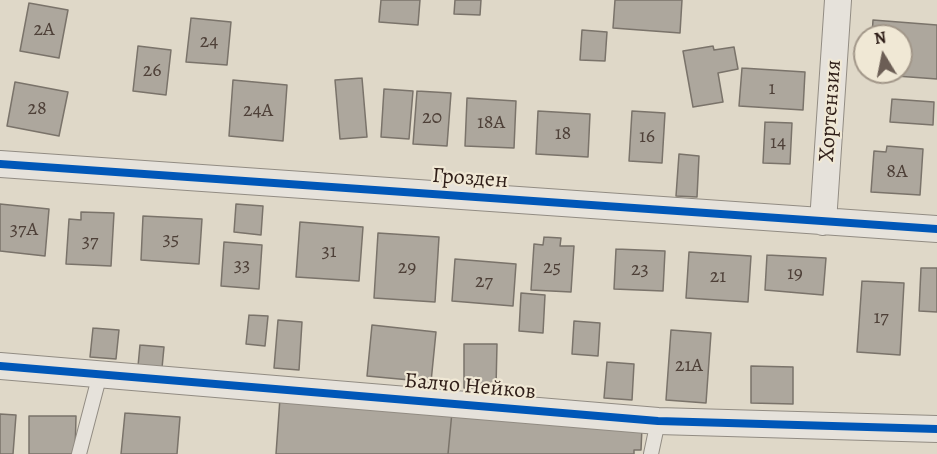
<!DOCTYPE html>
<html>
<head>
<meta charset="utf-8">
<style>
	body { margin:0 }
	#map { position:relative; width:937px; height:454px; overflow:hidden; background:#dfd8c8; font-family:Alegreya,serif }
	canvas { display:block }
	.north { position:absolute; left:853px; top:24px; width:60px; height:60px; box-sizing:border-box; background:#f0e8d5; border:2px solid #a29789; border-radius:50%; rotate:350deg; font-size:16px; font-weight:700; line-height:24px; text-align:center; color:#2e1d17 }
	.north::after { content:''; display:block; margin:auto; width:21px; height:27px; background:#6c5e55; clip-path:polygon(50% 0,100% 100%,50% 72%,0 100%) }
</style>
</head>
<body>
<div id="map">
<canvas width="937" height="454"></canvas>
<div class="north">N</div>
</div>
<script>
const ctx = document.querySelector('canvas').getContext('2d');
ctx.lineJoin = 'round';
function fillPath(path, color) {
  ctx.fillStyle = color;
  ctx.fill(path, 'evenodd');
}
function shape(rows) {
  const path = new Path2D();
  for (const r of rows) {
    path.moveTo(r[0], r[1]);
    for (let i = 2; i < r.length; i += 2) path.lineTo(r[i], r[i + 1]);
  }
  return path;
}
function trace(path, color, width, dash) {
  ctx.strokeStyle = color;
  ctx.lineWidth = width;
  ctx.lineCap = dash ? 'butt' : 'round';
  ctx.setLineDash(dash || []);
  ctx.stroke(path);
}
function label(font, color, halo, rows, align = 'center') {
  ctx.font = font + ' Alegreya,serif';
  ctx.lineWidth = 4.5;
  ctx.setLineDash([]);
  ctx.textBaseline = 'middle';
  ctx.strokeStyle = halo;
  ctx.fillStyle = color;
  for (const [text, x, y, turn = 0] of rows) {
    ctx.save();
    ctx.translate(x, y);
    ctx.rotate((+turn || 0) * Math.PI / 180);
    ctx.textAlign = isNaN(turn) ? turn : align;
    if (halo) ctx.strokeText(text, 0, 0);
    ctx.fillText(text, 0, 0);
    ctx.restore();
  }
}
const building = shape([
	[381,0,420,0,418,25,379,22,381,0],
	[455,0,481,0,480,15,454,14,455,0],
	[615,0,682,0,680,33,613,28,615,0],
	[29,3,68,10,59,58,20,51,29,3],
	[191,18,231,22,227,65,186,62,191,18],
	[873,20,937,25,937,79,869,74,901,72,901,36,872,36,873,20],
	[582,30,607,32,605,61,580,60,582,30],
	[138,46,171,50,166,95,133,91,138,46],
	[713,46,714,50,734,47,738,69,718,73,723,102,693,107,683,51,713,46],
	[742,68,805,72,803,110,739,106,742,68],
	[362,78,367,137,340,139,335,80,362,78],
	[233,80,287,85,283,141,229,136,233,80],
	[15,82,68,92,59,136,7,126,15,82],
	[384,89,413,91,409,139,381,137,384,89],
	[417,91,451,93,447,146,413,144,417,91],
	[467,98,516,101,514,148,465,146,467,98],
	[892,99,934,102,933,125,890,122,892,99],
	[538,111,590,114,588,157,536,154,538,111],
	[632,111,665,113,662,163,629,161,632,111],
	[765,122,792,123,790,164,763,163,765,122],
	[887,146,923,149,920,195,871,192,874,151,886,152,887,146],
	[679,154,699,156,697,197,676,196,679,154],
	[0,204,49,209,45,256,0,251,0,204],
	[236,204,263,206,261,235,234,232,236,204],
	[81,212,114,213,111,266,66,264,69,219,81,220,81,212],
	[143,216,202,219,199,264,141,260,143,216],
	[300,222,363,227,359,281,296,277,300,222],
	[378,233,439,237,435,302,374,298,378,233],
	[544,237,561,238,560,246,574,246,571,292,531,290,534,244,543,245,544,237],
	[224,242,262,245,259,289,221,286,224,242],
	[616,249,665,251,663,291,614,289,616,249],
	[689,252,751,256,748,302,686,298,689,252],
	[767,255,826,258,823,295,765,290,767,255],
	[455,259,516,264,513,306,452,301,455,259],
	[921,268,937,268,937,312,919,311,921,268],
	[862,281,904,283,900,355,857,352,862,281],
	[521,293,545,295,543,333,519,331,521,293],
	[249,315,268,316,265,346,246,344,249,315],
	[278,320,302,322,299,370,274,368,278,320],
	[574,321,600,323,598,356,572,354,574,321],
	[372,325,436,332,431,382,367,376,372,325],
	[93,328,119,330,116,359,90,357,93,328],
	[671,330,711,333,706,403,666,400,671,330],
	[464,344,497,344,496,388,464,388,464,344],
	[140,345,164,347,162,368,138,366,140,345],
	[607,362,634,364,632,400,604,398,607,362],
	[751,366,793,367,793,404,751,403,751,366],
	[280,398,452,412,448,454,276,454,280,398],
	[452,412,642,427,641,450,634,450,634,454,448,454,452,412],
	[125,413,180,417,177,454,121,454,125,413],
	[0,414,16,415,13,454,0,454,0,414],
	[29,416,76,416,75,454,29,454,29,416]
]);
const service = shape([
	[79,454,100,374],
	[651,454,658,421]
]);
const minor = shape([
	[0,164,937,229],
	[823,222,838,0],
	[0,366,658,421,937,429]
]);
const cycleway = shape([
	[0,164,937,229],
	[0,366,658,421,937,429]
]);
const numberNames = [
	["2А",44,30],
	["24",209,42],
	["26",152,71],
	["1",772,89],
	["28",37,109],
	["24А",258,111],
	["20",432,118],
	["18А",491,123],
	["18",563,134],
	["16",647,137],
	["14",778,143],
	["8А",897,172],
	["37А",24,230],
	["35",171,240],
	["37",90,242],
	["31",329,252],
	["33",242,266],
	["29",407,268],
	["25",552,268],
	["23",640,270],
	["19",795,274],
	["21",718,277],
	["27",484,282],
	["17",881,318],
	["21А",689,366]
];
const streetNames = [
	["Хортензия",831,111,-86],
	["Грозден",470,179,4],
	["Балчо Нейков",470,387,5]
];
fillPath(building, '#ada79d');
trace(building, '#7a736a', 1.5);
trace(service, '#928c83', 16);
trace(minor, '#928c83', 28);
trace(service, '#e6e2db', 14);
trace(minor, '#e6e2db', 26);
trace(cycleway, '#0057b8', 8);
label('20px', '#4e4038', null, numberNames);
label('22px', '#2e1d17', '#f0e8d5', streetNames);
</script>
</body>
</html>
